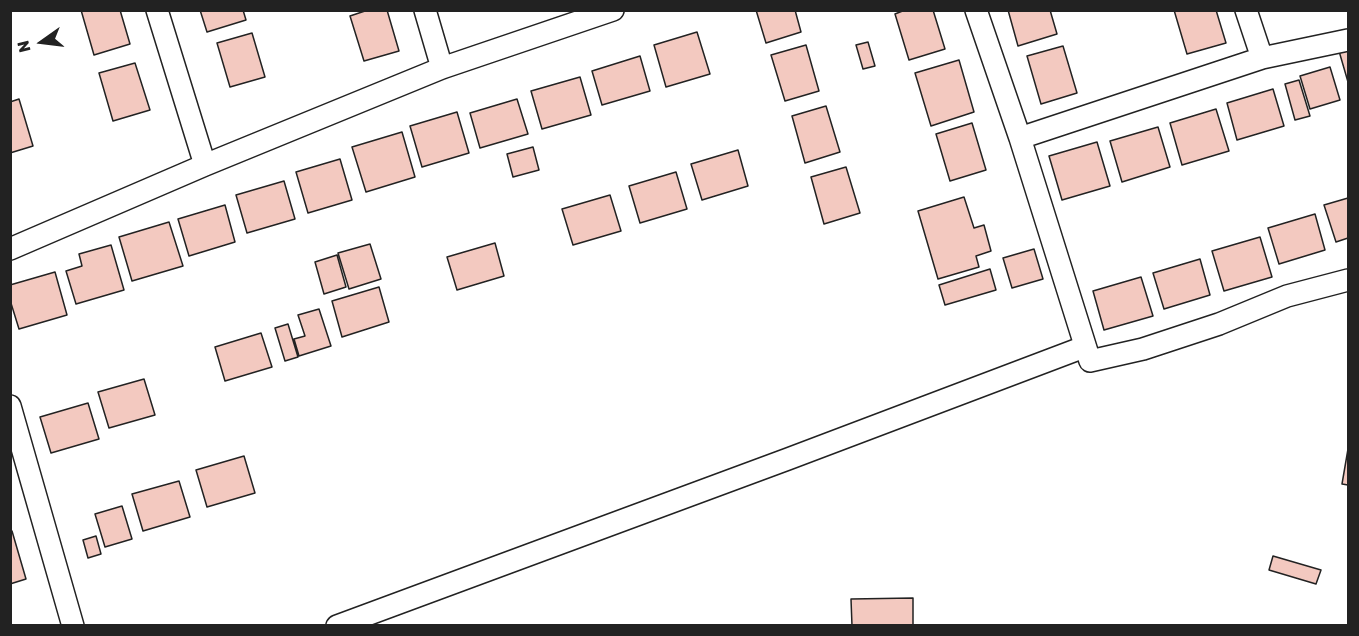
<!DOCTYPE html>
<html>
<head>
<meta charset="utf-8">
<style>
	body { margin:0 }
	#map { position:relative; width:1359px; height:636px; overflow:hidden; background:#fff; font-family:Rubik,sans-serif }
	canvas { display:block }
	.frame { position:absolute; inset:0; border:12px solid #222; pointer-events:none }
	.north { position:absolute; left:12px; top:12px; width:60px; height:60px; -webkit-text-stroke:4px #fff; paint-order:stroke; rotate:256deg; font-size:16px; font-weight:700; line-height:24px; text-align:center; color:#222 }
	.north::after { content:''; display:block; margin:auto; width:21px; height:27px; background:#222; clip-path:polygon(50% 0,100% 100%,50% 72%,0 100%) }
</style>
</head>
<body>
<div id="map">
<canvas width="1359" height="636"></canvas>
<div class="frame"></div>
<div class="north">N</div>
</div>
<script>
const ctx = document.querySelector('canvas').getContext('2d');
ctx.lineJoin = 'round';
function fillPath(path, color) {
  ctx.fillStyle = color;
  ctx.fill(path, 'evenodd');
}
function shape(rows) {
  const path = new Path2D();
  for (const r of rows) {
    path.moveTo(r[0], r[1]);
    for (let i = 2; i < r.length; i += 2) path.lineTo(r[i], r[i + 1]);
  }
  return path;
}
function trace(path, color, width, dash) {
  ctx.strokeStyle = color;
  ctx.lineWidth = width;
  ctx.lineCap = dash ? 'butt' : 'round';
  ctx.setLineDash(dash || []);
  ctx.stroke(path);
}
const building = shape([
	[81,10,120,10,130,44,94,55,81,10],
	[200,10,243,10,246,20,207,32,200,10],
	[368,10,387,10,399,51,364,61,350,16,368,10],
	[756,10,795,10,801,32,766,43,756,10],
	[905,10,933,10,945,49,909,60,895,14,905,10],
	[1008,10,1050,10,1057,34,1018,46,1008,10],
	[1174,10,1216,10,1226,43,1187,54,1174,10],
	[697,32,710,74,666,87,654,45,697,32],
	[252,33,265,77,230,87,217,43,252,33],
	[868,42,875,66,863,69,856,45,868,42],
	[806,45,819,91,785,101,771,55,806,45],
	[1063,46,1077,93,1041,104,1027,56,1063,46],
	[1348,48,1348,82,1339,51,1348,48],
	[640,56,650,91,602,105,592,71,640,56],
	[959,60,974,112,931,126,915,73,959,60],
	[135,63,150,110,113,121,99,73,135,63],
	[1330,67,1340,100,1310,109,1300,76,1330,67],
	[580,77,591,115,542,129,531,91,580,77],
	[1299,80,1310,116,1295,120,1285,84,1299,80],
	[1273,89,1284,126,1237,140,1227,103,1273,89],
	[19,99,33,146,10,153,10,102,19,99],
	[517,99,528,134,480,148,470,113,517,99],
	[826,106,840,152,805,163,792,116,826,106],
	[1216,109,1229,151,1182,165,1170,123,1216,109],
	[457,112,469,153,422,167,410,126,457,112],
	[972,123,986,170,950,181,936,134,972,123],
	[1158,127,1170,167,1122,182,1110,141,1158,127],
	[402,132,415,177,366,192,352,147,402,132],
	[1097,142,1110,186,1062,200,1049,156,1097,142],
	[533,147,539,170,513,177,507,154,533,147],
	[738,150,748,186,702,200,691,164,738,150],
	[340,159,352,200,308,213,296,172,340,159],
	[846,167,860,213,824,224,811,177,846,167],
	[676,172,687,209,640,223,629,186,676,172],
	[284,181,295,219,247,233,236,195,284,181],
	[610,195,621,231,573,245,562,209,610,195],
	[964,197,974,228,984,225,991,251,976,256,979,267,938,279,918,211,964,197],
	[1348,198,1348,238,1336,242,1324,205,1348,198],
	[225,205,235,242,189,256,178,219,225,205],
	[1315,214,1325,250,1279,264,1268,228,1315,214],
	[169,222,183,266,132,281,119,237,169,222],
	[1260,237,1272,277,1224,291,1212,251,1260,237],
	[495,243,504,276,457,290,447,257,495,243],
	[370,244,381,279,349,289,338,253,370,244],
	[111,245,124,290,76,304,66,271,82,266,79,254,111,245],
	[1034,249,1043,279,1012,288,1003,258,1034,249],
	[337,255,346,287,324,294,315,262,337,255],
	[1200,259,1210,295,1164,309,1153,273,1200,259],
	[990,269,996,290,945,305,939,285,990,269],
	[55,272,67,315,19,329,10,300,10,285,55,272],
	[1141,277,1153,316,1104,330,1093,291,1141,277],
	[379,287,389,322,342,337,332,301,379,287],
	[319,309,331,346,299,356,294,339,305,336,298,315,319,309],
	[288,324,298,357,285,361,275,328,288,324],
	[261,333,272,367,225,381,215,347,261,333],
	[144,379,155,415,109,428,98,392,144,379],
	[88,403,99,439,51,453,40,417,88,403],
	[1348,449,1348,485,1342,484,1348,449],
	[244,456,255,493,207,507,196,470,244,456],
	[179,481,190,517,143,531,132,494,179,481],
	[122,506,132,539,105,547,95,514,122,506],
	[12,531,26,579,10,584,10,532,12,531],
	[96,536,101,554,88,558,83,540,96,536],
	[1273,556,1321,570,1316,584,1269,570,1273,556],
	[913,598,913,626,852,626,851,599,913,598]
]);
const street = shape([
	[157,10,205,165],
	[425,10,442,68],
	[976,10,1020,138,1090,361,1143,349,1219,324,1287,296,1348,280],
	[1246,10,1262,58],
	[1020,138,1262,58,1348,40],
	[10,249,205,165,442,68,613,10],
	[10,406,73,626],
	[337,626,788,459,1084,347]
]);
fillPath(building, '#f3c9c0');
trace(building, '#222', 1.5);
trace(street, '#222', 24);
trace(street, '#fff', 21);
</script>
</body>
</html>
